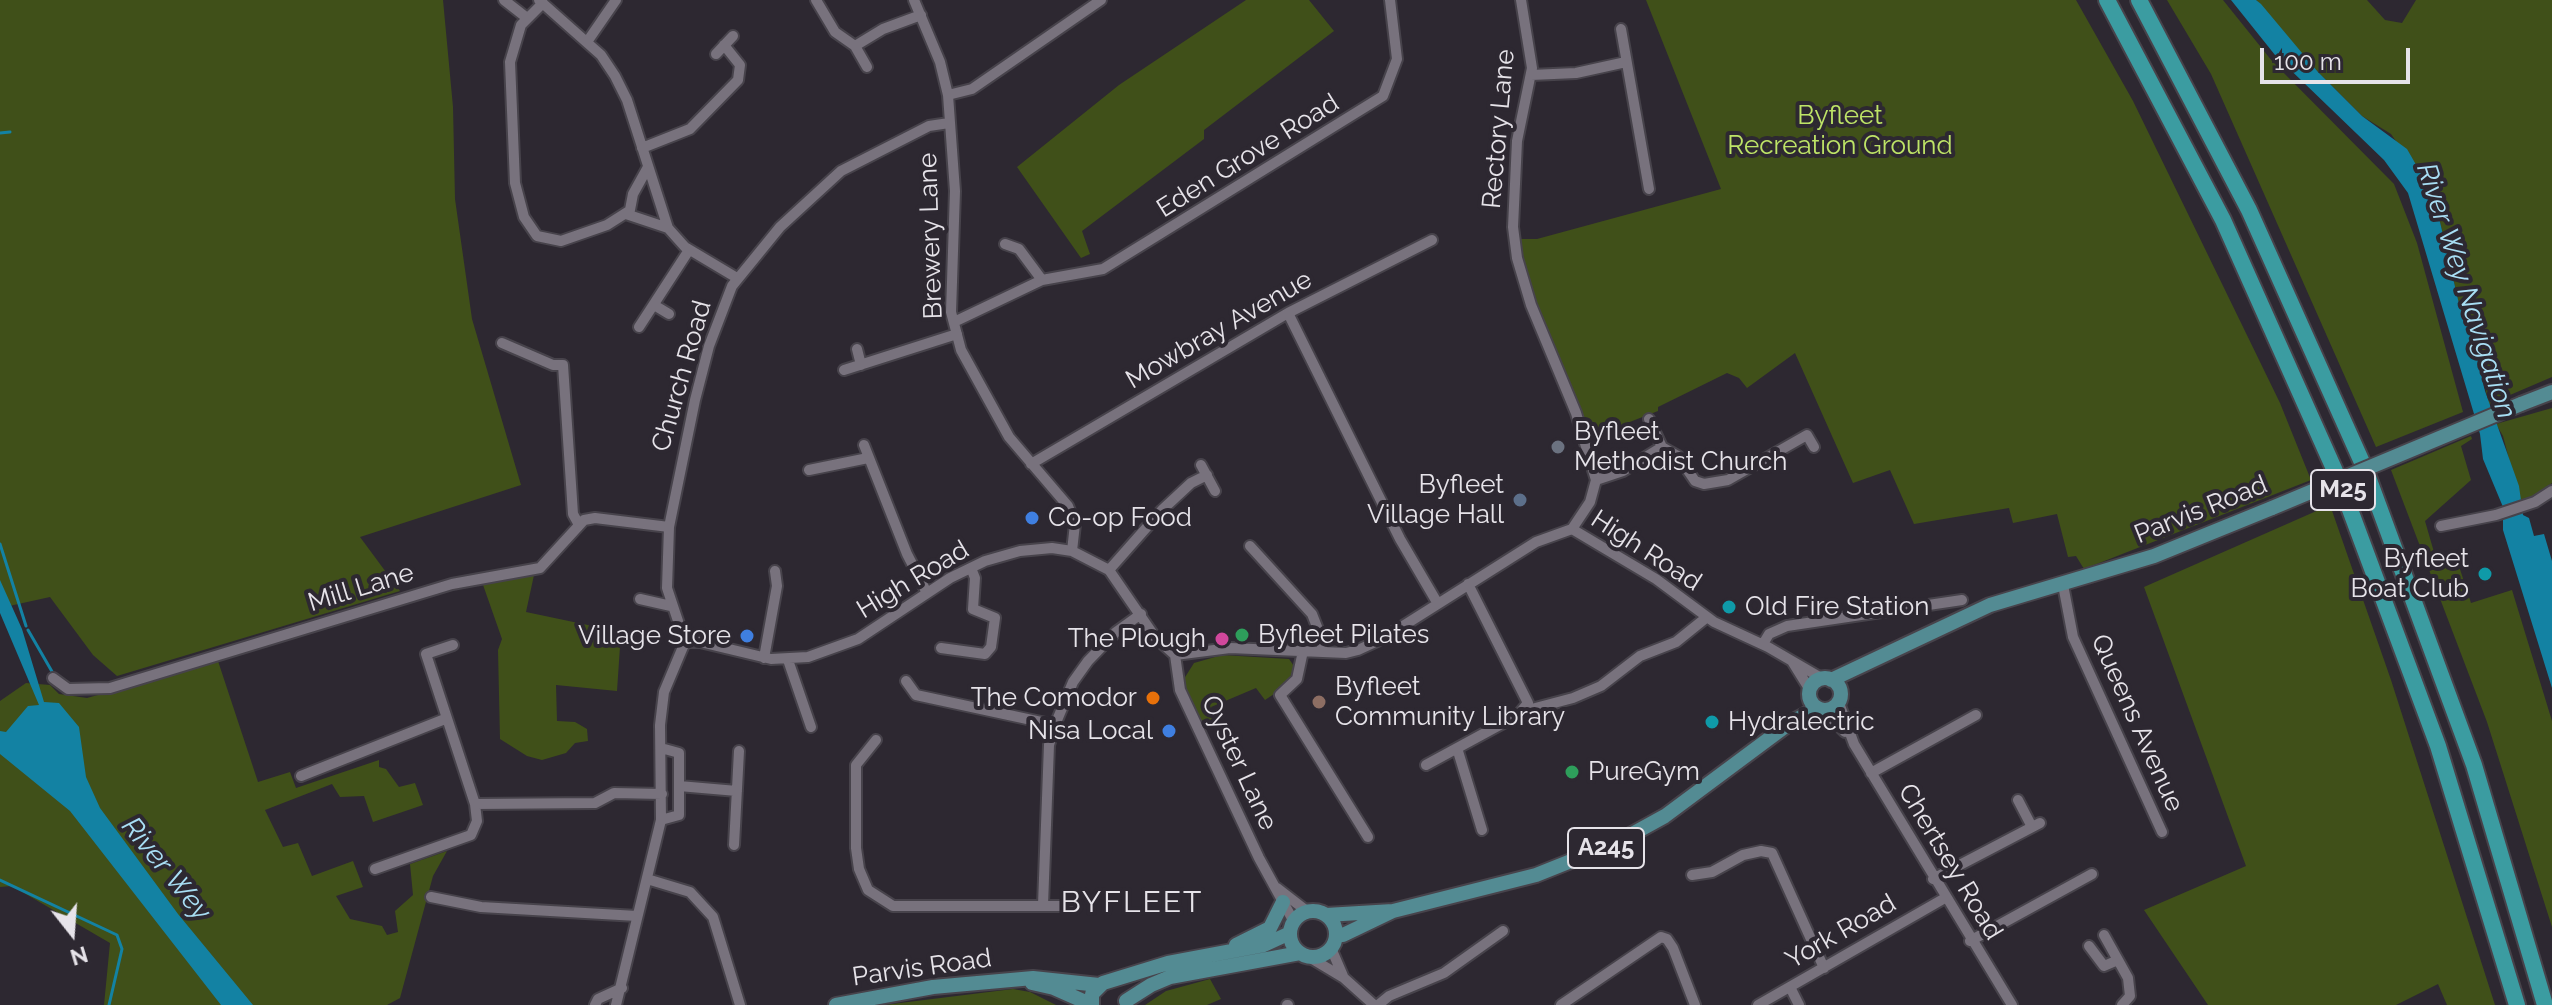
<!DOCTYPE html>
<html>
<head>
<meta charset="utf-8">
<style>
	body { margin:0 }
	#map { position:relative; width:2552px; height:1005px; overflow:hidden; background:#2d2831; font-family:Raleway,sans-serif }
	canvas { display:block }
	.north { position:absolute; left:32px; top:893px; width:80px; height:80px; -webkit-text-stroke:6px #2d2831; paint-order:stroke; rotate:163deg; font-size:22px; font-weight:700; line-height:32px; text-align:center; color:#e6e3e9 }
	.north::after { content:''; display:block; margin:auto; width:28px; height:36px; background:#e6e3e9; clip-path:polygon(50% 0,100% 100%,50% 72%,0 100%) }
	.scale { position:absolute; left:2260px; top:48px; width:150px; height:36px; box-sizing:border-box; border:4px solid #e6e3e9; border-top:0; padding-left:10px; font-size:24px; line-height:28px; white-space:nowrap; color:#e6e3e9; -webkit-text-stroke:6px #2d2831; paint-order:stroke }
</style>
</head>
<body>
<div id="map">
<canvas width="2552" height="1005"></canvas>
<div class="north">N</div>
<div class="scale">100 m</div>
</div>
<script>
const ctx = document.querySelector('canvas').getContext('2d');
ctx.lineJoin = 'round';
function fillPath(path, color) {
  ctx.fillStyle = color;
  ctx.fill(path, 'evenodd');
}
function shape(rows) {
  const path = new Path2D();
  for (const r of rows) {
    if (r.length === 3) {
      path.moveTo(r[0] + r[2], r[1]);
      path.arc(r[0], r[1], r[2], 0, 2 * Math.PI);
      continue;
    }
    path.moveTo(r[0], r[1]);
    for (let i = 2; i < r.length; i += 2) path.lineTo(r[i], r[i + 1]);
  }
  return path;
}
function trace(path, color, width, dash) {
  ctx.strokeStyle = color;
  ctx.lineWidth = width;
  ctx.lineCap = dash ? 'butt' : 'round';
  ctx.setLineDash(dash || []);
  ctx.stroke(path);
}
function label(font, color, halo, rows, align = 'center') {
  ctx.font = font + ' Raleway,sans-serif';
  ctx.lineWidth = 8;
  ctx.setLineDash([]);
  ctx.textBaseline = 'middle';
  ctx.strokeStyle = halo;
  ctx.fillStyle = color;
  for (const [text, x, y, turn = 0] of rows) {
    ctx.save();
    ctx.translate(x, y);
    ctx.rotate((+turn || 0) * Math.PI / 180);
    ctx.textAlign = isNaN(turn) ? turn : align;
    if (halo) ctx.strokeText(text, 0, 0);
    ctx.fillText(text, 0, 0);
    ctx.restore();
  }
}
const green = shape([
	[0,0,443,0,453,107,455,199,472,319,521,485,360,537,400,591,117,676,93,655,50,597,0,608],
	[1246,0,1309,0,1334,31,1204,130,1204,139,1082,231,1090,254,1081,258,1017,167,1119,85],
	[1646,0,2076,0,2133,101,2280,403,2311,480,2084,569,2076,556,2068,557,2057,514,2013,523,2009,508,1914,524,1890,470,1853,483,1795,353,1747,388,1739,378,1727,373,1658,407,1658,411,1591,437,1530,288,1518,239,1537,239,1721,189],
	[2167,0,2223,0,2272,61,2394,184,2417,243,2463,412,2376,447,2211,74],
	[2256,0,2367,0,2385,20,2402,23,2416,0,2552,0,2552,377,2489,404,2471,327,2460,308,2434,196,2391,134,2362,116,2318,72],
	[2552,408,2552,483,2530,499,2520,501,2503,436,2496,424],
	[2471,436,2472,439,2461,446,2471,480,2425,521,2438,566,2457,560,2471,603,2512,590,2552,721,2552,927,2487,722,2391,470],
	[2330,505,2391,680,2495,1005,2447,1005,2438,984,2396,1005,2208,1005,2144,910,2246,866,2144,587],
	[534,575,526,612,621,632,617,691,556,685,557,721,575,722,587,729,588,741,575,743,566,753,542,760,527,756,500,739,498,650,502,639,482,582],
	[1222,655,1289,659,1296,669,1280,690,1265,700,1256,688,1211,707,1217,722,1204,727,1182,682,1194,663],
	[218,661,258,782,290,772,296,788,379,760,379,767,386,769,399,787,415,783,423,805,373,822,364,796,340,797,332,784,265,810,283,847,298,843,312,876,353,861,363,887,336,896,350,919,382,926,387,935,398,932,395,911,413,895,410,864,447,851,433,876,400,998,387,1005,104,1005,110,943,12,886,0,887,0,701,26,683,50,685,59,694,87,698],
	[1210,979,1221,999,1207,1005,1145,1005,1166,991],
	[1013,989,1030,992,1056,1005,884,1005]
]);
const water = shape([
	[2231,0,2256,0,2261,4,2318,72,2362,116,2407,149,2434,196,2460,308,2471,327,2485,391,2519,486,2523,515,2529,518,2534,536,2544,534,2552,561,2552,688,2503,530,2503,507,2483,459,2480,434,2408,193,2384,160,2275,55],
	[0,580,22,629,44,702,59,703,79,727,86,777,100,808,178,914,253,1005,221,1005,70,811,0,754,0,731,6,732,28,706,39,705,0,613]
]);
const stream = shape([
	[0,133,10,132],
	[0,544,26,626],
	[28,630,54,675],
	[0,880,117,935,122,949,109,1005]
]);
const minor = shape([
	[504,0,527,18],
	[539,0,601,55,615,76,627,100,668,228,685,247,737,278],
	[816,0,835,32,855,46,867,67],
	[914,0,940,62,948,95,955,191,951,312,961,350,1009,437,1068,506,1075,524,1072,551],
	[1521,0,1532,68,1517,141,1513,227,1517,258,1531,305,1576,413,1596,480,1590,502,1572,529],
	[543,3,521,25,510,62,515,183,524,217,537,236,561,241,607,225,629,211],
	[1621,29,1649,189],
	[587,42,616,0],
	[855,46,883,29,921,15],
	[716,54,733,36],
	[1531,75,1576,73,1626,62],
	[948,95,972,89,1101,0],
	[642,148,690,129,738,80,740,65,724,45],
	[648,167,633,194,629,215,668,228],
	[1005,244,1019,249,1042,280],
	[654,305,669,314],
	[1288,313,1400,539,1438,604],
	[954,322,1042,280,1103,269,1383,96,1397,59,1390,0],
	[639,327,689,250],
	[502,343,553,365,563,365,573,514,578,523],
	[857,349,861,365],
	[844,370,957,334],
	[1649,419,1662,447,1678,456,1695,481,1704,484,1728,480,1807,435,1814,447],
	[864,445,907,554,927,593],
	[1031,464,1288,313,1432,240],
	[1201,465,1215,491],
	[809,470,868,458],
	[1596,480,1623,471,1662,447],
	[2441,526,2496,515,2535,502,2552,491],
	[1250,546,1312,614,1321,637,1323,652],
	[1109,570,1162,510,1191,483,1207,475],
	[2063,585,2073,637,2162,832],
	[640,599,671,606],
	[685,642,667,588,669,527,695,400,709,346,732,286,780,227,841,171,929,126,949,123],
	[685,642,700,642,771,659,808,657,858,639,950,578,985,561,1020,551,1052,548,1072,551,1109,570,1155,637,1175,655],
	[1763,644,1769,634,1787,626,1962,600],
	[453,645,426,654,475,804,595,803,614,793,662,794],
	[941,648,985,654,991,647,995,618,973,609,975,578,971,568],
	[1303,651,1297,679,1280,695,1368,837],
	[1175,655,1230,648,1346,653,1358,650,1384,638,1536,542,1572,529,1656,579,1714,622,1768,647,1823,679],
	[1175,655,1180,690,1259,858,1294,922],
	[764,658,777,586,775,571],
	[788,660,811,727],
	[1792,661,1810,690],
	[53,678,68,689,110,688,452,584,540,568,584,520,595,518,669,527],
	[906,681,916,695,1055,725],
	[1839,703,1854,744,2012,1005],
	[1823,710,1845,732],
	[1524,711,1573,698,1601,686,1640,656,1676,642,1707,617],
	[876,740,856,765,856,848,859,869,868,890,893,906,1072,906],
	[661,748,679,753,679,815,661,820],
	[1457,748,1482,830],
	[1426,765,1518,715,1528,703,1468,584],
	[1871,773,1976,715],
	[301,776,445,719],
	[679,786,737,791],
	[2018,800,2032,827],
	[734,845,739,751],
	[375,869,471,835,477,821,475,804],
	[1692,875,1712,872,1743,855,1761,851,1772,853,1824,968],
	[647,879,690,892,713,917,740,1005],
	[1933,879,2040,823],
	[1277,888,1308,912],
	[431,897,481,907,637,916],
	[1043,905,1049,745,1055,725,1073,682,1088,661,1116,632,1141,614],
	[2104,935,2118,960],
	[1970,941,2092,874],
	[2089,946,2104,966,2118,960,2128,978,2130,996,2122,1005],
	[1331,948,1343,976],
	[1309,957,1344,978,1374,1005],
	[1790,987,1799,1005],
	[595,1005,598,999,622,988],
	[616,1005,661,820,660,725,664,692,685,642],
	[1287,1005,1288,1005],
	[1378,1005,1389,996,1444,973,1503,931],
	[1561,1005,1661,937,1667,939,1673,948,1695,1005],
	[1758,1005,1945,898]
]);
const major = shape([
	[2521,404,2552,392],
	[1825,694,16],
	[1831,680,1990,605,2154,556,2272,508],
	[1313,934,23],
	[1326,915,1393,911],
	[1336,935,1343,935,1393,911,1536,875,1616,843,1665,816,1790,723,1818,708],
	[1236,945,1270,928,1283,902],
	[1032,983,1054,988,1092,1005],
	[1126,1001,1151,985,1170,977,1300,953],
	[836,1005,933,987,1033,978,1099,985],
	[1092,1005,1092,994,1103,983,1168,963,1264,945,1290,933]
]);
const highway = shape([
	[2107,0,2223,220,2339,480,2438,746,2517,1005],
	[2139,0,2249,210,2365,469,2474,765,2545,1005]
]);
const majorBridge = shape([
	[2272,508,2521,404]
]);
const markers = [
	[1558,447,8,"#6b7280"],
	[1520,500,8,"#5c6f8a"],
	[1032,518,8,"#3f7fe0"],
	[2485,574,8,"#0f9aa8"],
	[1729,607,8,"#0f9aa8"],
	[1242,635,8,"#2e9e5b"],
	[747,636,8,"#3f7fe0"],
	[1222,639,8,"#d1479c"],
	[1153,698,8,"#e8710a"],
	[1319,702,8,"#8d6e63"],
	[1712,722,8,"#0f9aa8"],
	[1169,731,8,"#3f7fe0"],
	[1572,772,8,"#2e9e5b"]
];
const shields = [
	[2343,490,64],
	[1606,848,76]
];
const shieldNames = [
	["M25",2343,490],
	["A245",1606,848]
];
const parkNames = [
	["Byfleet",1840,116],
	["Recreation Ground",1840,146]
];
const streetNames = [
	["Rectory Lane",1499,129,-85],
	["Eden Grove Road",1248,156,-32],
	["Brewery Lane",931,236,-92],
	["Mowbray Avenue",1219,330,-30],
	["Church Road",682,376,-74],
	["Parvis Road",2201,510,-22],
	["High Road",1646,551,33],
	["High Road",913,580,-31],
	["Mill Lane",361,588,-17],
	["Queens Avenue",2137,723,66],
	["Oyster Lane",1239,763,65],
	["Chertsey Road",1950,862,59],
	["York Road",1841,932,-30],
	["Parvis Road",922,968,-8]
];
const poiNames = [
	["Byfleet",1574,432],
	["Methodist Church",1574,462],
	["Byfleet",1504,485,"right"],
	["Village Hall",1504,515,"right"],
	["Co-op Food",1048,518],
	["Byfleet",2469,559,"right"],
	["Boat Club",2469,589,"right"],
	["Old Fire Station",1745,607],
	["Byfleet Pilates",1258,635],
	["Village Store",731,636,"right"],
	["The Plough",1206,639,"right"],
	["Byfleet",1335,687],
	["Community Library",1335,717],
	["The Comodor",1137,698,"right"],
	["Hydralectric",1728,722],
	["Nisa Local",1153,731,"right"],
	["PureGym",1588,772]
];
const waterNames = [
	["River Wey Navigation",2466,291,72],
	["River Wey",166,869,51]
];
const quarterNames = [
	["BYFLEET",1132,903]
];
fillPath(green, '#405019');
fillPath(water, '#1382a3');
trace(stream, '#1382a3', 3);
trace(minor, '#47434b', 14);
trace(major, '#47434b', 18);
trace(highway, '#47434b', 20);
trace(minor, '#78727d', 10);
trace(major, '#538b93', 14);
trace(highway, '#3b9ca1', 16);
trace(majorBridge, '#47434b', 18, []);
trace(majorBridge, '#538b93', 14);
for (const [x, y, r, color] of markers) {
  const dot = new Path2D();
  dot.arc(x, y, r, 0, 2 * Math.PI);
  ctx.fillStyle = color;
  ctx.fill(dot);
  trace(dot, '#2d2831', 3);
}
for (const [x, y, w] of shields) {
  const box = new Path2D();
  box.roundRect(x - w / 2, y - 20, w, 40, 6);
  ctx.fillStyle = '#2d2831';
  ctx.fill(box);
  trace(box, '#e6e3e9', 2);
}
label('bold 24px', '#e6e3e9', null, shieldNames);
label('26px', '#bee467', '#2d2831', parkNames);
label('26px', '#e6e3e9', '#2d2831', streetNames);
label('26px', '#e6e3e9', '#2d2831', poiNames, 'left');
label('italic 28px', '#a8def4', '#2d2831', waterNames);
ctx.letterSpacing = '2px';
label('30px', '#e6e3e9', '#2d2831', quarterNames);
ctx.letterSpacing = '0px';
</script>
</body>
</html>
